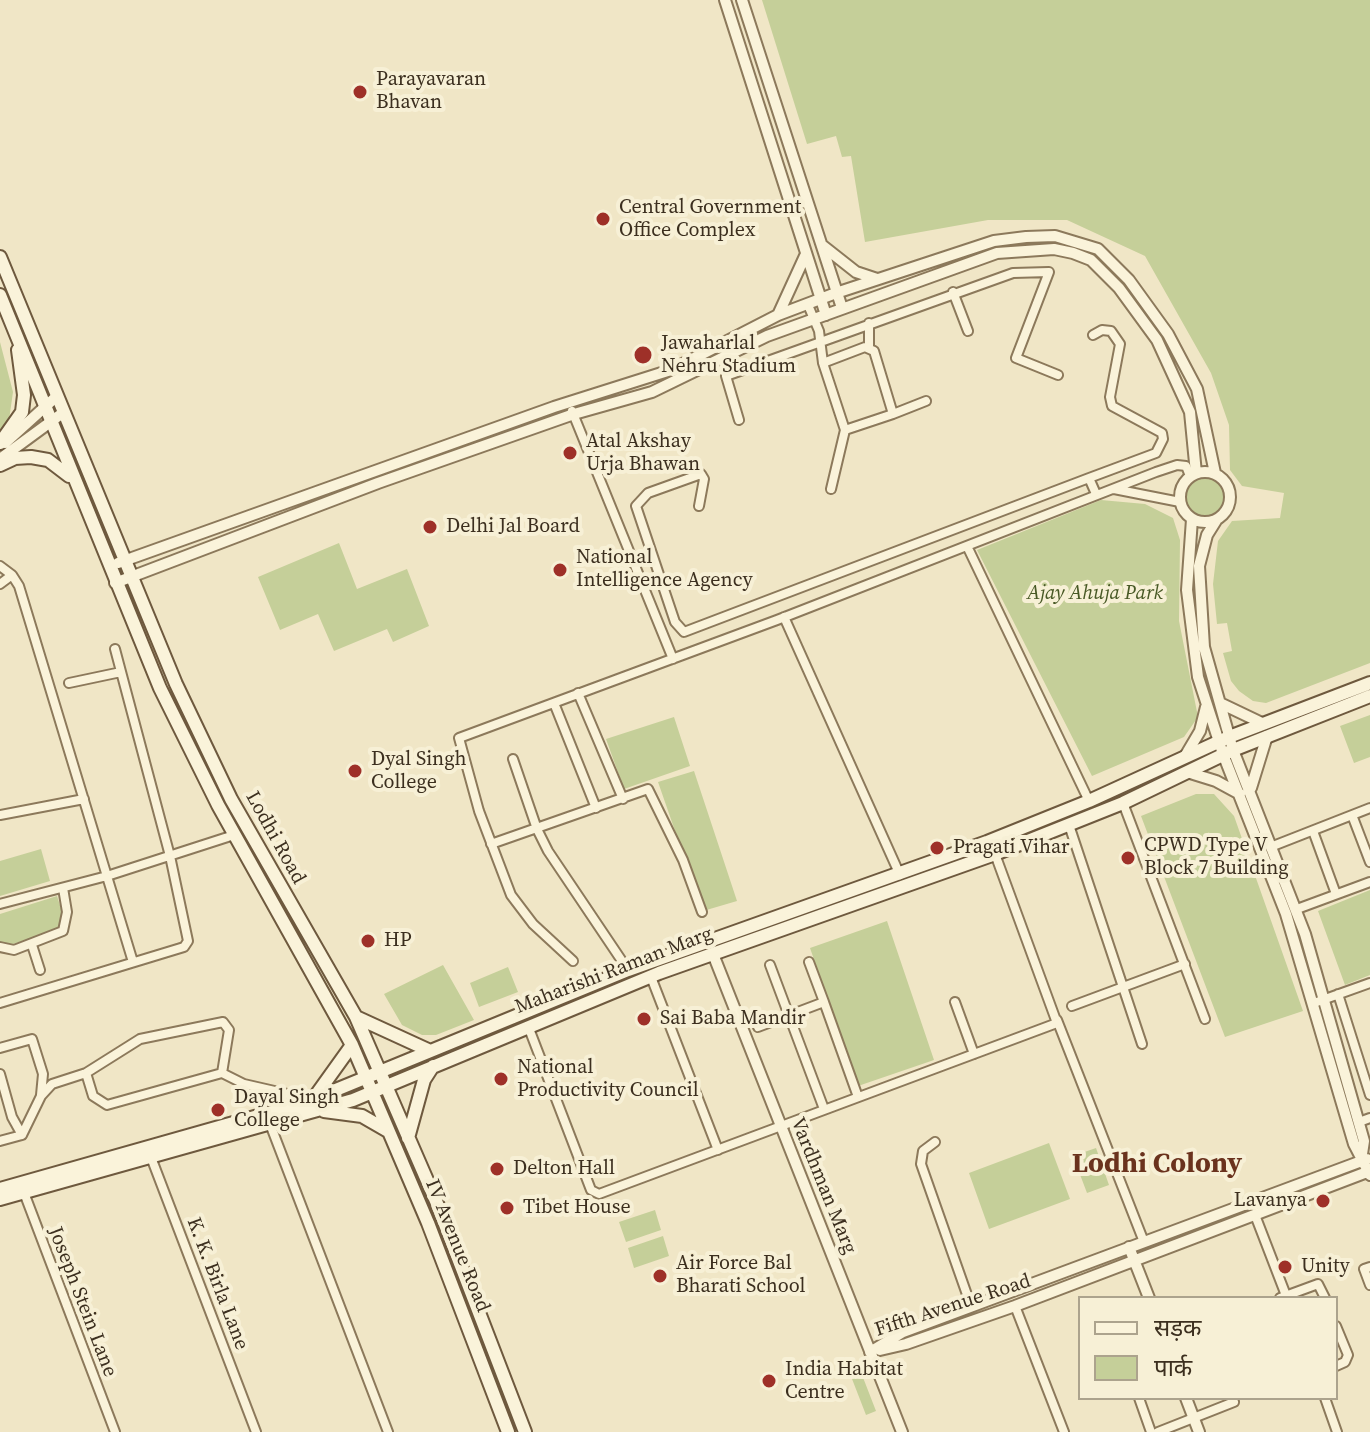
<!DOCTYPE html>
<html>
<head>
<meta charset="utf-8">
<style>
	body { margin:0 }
	#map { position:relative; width:1370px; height:1432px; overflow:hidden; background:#f0e6c6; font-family:"Source Serif 4","Noto Sans Devanagari",serif }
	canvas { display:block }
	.legend { position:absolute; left:1078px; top:1296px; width:260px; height:104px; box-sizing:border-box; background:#f7f0d6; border:2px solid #aca38d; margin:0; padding:10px 14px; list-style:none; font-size:24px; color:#3c2f1f }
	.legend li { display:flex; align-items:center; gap:16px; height:40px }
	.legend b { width:40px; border:2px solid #aca38d }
</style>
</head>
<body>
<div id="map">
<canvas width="1370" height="1432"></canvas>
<ul class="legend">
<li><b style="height:10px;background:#faf3da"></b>सड़क</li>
<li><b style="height:22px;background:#c5cf99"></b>पार्क</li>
</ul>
</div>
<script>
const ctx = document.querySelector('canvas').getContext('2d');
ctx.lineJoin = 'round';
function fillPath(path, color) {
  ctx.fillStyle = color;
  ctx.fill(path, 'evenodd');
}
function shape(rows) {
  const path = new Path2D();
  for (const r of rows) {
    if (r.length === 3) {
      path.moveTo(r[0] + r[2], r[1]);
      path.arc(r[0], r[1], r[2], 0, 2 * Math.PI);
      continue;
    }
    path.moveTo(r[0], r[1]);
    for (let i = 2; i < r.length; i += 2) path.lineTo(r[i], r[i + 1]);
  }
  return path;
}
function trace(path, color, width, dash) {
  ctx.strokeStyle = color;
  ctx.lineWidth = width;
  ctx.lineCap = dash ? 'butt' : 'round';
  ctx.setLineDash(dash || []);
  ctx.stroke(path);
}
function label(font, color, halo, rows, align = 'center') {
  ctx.font = font + ' "Source Serif 4",serif';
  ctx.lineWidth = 8;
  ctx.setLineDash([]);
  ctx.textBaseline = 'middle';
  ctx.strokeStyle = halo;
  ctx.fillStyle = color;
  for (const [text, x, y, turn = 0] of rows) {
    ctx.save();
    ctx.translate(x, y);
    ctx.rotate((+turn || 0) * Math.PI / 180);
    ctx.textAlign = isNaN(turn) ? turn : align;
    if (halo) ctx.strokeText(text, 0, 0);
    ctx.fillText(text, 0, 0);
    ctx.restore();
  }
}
const green = shape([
	[762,0,1370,0,1370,663,1266,703,1253,701,1239,691,1231,681,1223,653,1232,651,1227,623,1217,624,1213,584,1218,541,1232,521,1280,518,1284,493,1242,486,1230,470,1229,425,1211,373,1145,256,1067,220,988,220,865,242,851,156,842,157,836,136,807,144],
	[0,342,13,392,9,420,0,432],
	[1206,498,20],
	[1101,500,1145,504,1173,518,1180,540,1179,621,1198,717,1184,737,1092,776,977,550],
	[339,543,357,589,407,569,429,626,393,642,387,629,334,651,318,614,280,630,258,577],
	[1370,715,1370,757,1354,763,1340,726],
	[674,717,690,766,624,789,606,739],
	[694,771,737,901,703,911,658,782],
	[1196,794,1214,794,1234,816,1303,1011,1225,1037,1141,816],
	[41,849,50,881,0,896,0,861],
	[1370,890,1370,975,1345,985,1318,911],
	[57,896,67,927,0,948,0,914],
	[887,921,934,1060,858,1086,810,948],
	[443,965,474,1020,436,1035,422,1035,402,1025,384,994],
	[508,967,518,992,479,1007,470,983],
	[1049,1143,1070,1199,989,1229,969,1173],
	[1096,1148,1109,1185,1087,1193,1073,1156],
	[655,1210,661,1230,626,1242,619,1222],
	[663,1236,669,1256,634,1268,628,1248],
	[857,1362,876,1411,866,1415,847,1366]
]);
const minor = shape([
	[953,292,968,331],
	[808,305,819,331,823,363,845,430,831,489],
	[1093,335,1102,330,1111,331,1120,344,1110,397,1112,406,1162,433,1163,439,1156,453,1089,478,1096,494],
	[869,346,869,323],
	[823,363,865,347,874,351,893,414,845,430],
	[572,411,673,659],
	[893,414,926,401],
	[739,420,726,376,1013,273,1049,272,1016,358,1058,375],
	[1114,489,1180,502],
	[699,506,704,479,701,474,648,493,636,506,675,622,684,632,1089,478],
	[967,546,1089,801],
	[0,566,12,575],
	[0,584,12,575,19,586,133,962],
	[784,617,900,875],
	[69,683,121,672],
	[578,693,623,799],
	[554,703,596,808],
	[513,759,537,829,548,851,628,970],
	[1123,803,1205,1019],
	[0,815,84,799],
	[1352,815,1370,862],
	[1069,825,1142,1044],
	[1313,831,1336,894],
	[491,844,648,789,683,860,702,912],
	[1273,846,1370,808],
	[0,904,107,876,234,835],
	[1297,909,1370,882],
	[32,945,40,970],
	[0,947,14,950,63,931,67,912,63,888],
	[573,961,533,924,511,895,479,811,459,738,777,620,1156,472,1177,465,1186,466,1190,476],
	[809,962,824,1002],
	[770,965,824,1109],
	[651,977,718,1150],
	[1338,994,1370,1095],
	[955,1002,974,1054],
	[0,1003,184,947,188,941,170,856,115,649],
	[1314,1003,1370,983],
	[1072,1006,1185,964],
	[1057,1020,1144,1242],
	[528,1026,591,1190,599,1194,1057,1023,995,854],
	[758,1027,824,1002,858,1097],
	[0,1048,32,1039,43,1074,41,1095],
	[222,1073,244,1084,292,1095,303,1103],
	[0,1074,12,1117,22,1135],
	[1359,1122,1370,1118],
	[270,1124,388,1432],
	[0,1141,22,1135,41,1096,52,1084,86,1073,140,1039,223,1022,229,1030,222,1073,107,1105,93,1096,86,1073],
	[935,1142,923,1151,921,1164,971,1306],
	[149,1152,256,1432],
	[23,1190,115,1432],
	[1255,1215,1287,1298],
	[1370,1267,1364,1269,1370,1285],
	[1280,1298,1318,1284,1325,1298],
	[1015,1306,1064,1432],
	[1336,1326,1348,1355,1345,1362,1336,1366],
	[1139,1398,1151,1432],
	[1325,1398,1337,1432],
	[1158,1432,1234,1402,1232,1398]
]);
const tertiary = shape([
	[725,0,826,315],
	[742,0,842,308],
	[823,246,856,272,877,279],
	[778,315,805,256],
	[5,443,57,396],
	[0,459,64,412],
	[1205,497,25],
	[1192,519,1187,590,1198,677,1223,754,1286,914,1354,1144,1370,1175],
	[1217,519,1207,535,1199,566,1204,647,1233,750,1305,934,1364,1141,1362,1154],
	[118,563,554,407,671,370,778,315,836,293,994,241,1026,237,1055,236,1098,249,1129,280,1168,334,1197,389,1215,473],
	[115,583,378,483,574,414,652,392,767,336,997,253,1054,249,1073,253,1091,260,1119,288,1157,340,1190,412,1196,473],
	[1220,703,1264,724],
	[1184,758,1200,731,1206,707],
	[1187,772,1216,781,1240,794],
	[1251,788,1267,736],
	[713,954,902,1432],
	[1129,1247,1149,1298],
	[880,1350,906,1344,1015,1306,1370,1171],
	[870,1352,903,1332,1367,1159],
	[1186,1398,1199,1432]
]);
const secondary = shape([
	[0,257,176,684,231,799,356,1017,436,1201,525,1432],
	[0,295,160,688,218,805,352,1045,428,1223,508,1432],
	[0,443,22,412,24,395,18,350],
	[0,465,15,458,31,457,48,460,69,476],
	[356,1017,428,1050],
	[314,1098,352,1045],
	[324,1111,362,1116,388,1131],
	[408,1138,424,1080,433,1066],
	[0,1189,304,1103,628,970,987,842,1089,801,1229,737,1370,683],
	[0,1199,353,1100,659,973,995,854,1123,803,1233,750,1370,696]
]);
const markers = [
	[360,92,8,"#9e3028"],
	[603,219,8,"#9e3028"],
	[643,355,10,"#9e3028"],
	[570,453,8,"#9e3028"],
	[430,527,8,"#9e3028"],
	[560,570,8,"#9e3028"],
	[355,771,8,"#9e3028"],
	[937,848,8,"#9e3028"],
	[1128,858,8,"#9e3028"],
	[368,941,8,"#9e3028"],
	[644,1019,8,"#9e3028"],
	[501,1079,8,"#9e3028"],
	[218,1110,8,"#9e3028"],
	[497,1169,8,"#9e3028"],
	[1323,1201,8,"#9e3028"],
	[507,1208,8,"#9e3028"],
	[1285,1267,8,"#9e3028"],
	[660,1276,8,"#9e3028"],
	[769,1381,8,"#9e3028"]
];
const poiNames = [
	["Parayavaran",376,80],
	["Bhavan",376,103],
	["Central Government",619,208],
	["Office Complex",619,231],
	["Jawaharlal",661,344],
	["Nehru Stadium",661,367],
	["Atal Akshay",586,442],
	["Urja Bhawan",586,465],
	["Delhi Jal Board",446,527],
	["National",576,558],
	["Intelligence Agency",576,581],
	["Dyal Singh",371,760],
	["College",371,783],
	["CPWD Type V",1144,846],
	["Block 7 Building",1144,869],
	["Pragati Vihar",953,848],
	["HP",384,941],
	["Sai Baba Mandir",660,1019],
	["National",517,1068],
	["Productivity Council",517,1091],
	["Dayal Singh",234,1098],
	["College",234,1121],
	["Delton Hall",513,1169],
	["Lavanya",1307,1201,"right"],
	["Tibet House",523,1208],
	["Air Force Bal",676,1264],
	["Bharati School",676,1287],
	["Unity",1301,1267],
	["India Habitat",785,1370],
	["Centre",785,1393]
];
const parkNames = [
	["Ajay Ahuja Park",1095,594]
];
const streetNames = [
	["Lodhi Road",275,838,61],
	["Maharishi Raman Marg",614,971,-21],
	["Vardhman Marg",823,1186,68],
	["IV Avenue Road",457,1246,68],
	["K. K. Birla Lane",217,1284,69],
	["Joseph Stein Lane",82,1302,69],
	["Fifth Avenue Road",953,1306,-18]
];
const districtNames = [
	["Lodhi Colony",1157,1165]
];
fillPath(green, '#c5cf99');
trace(minor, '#8c795b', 12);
trace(tertiary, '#8c795b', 14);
trace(secondary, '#6e593e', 16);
trace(minor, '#faf3da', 8);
trace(tertiary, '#faf3da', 10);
trace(secondary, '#faf3da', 12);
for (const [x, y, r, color] of markers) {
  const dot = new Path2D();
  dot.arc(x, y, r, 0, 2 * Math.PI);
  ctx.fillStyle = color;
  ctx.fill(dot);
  trace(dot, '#f7f0d6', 3);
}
label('20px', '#3c2f1f', '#f7f0d6', poiNames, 'left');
label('italic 20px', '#485925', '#f7f0d6', parkNames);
label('20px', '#3c2f1f', '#f7f0d6', streetNames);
label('bold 28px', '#6a321d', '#f7f0d6', districtNames);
</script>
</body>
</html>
